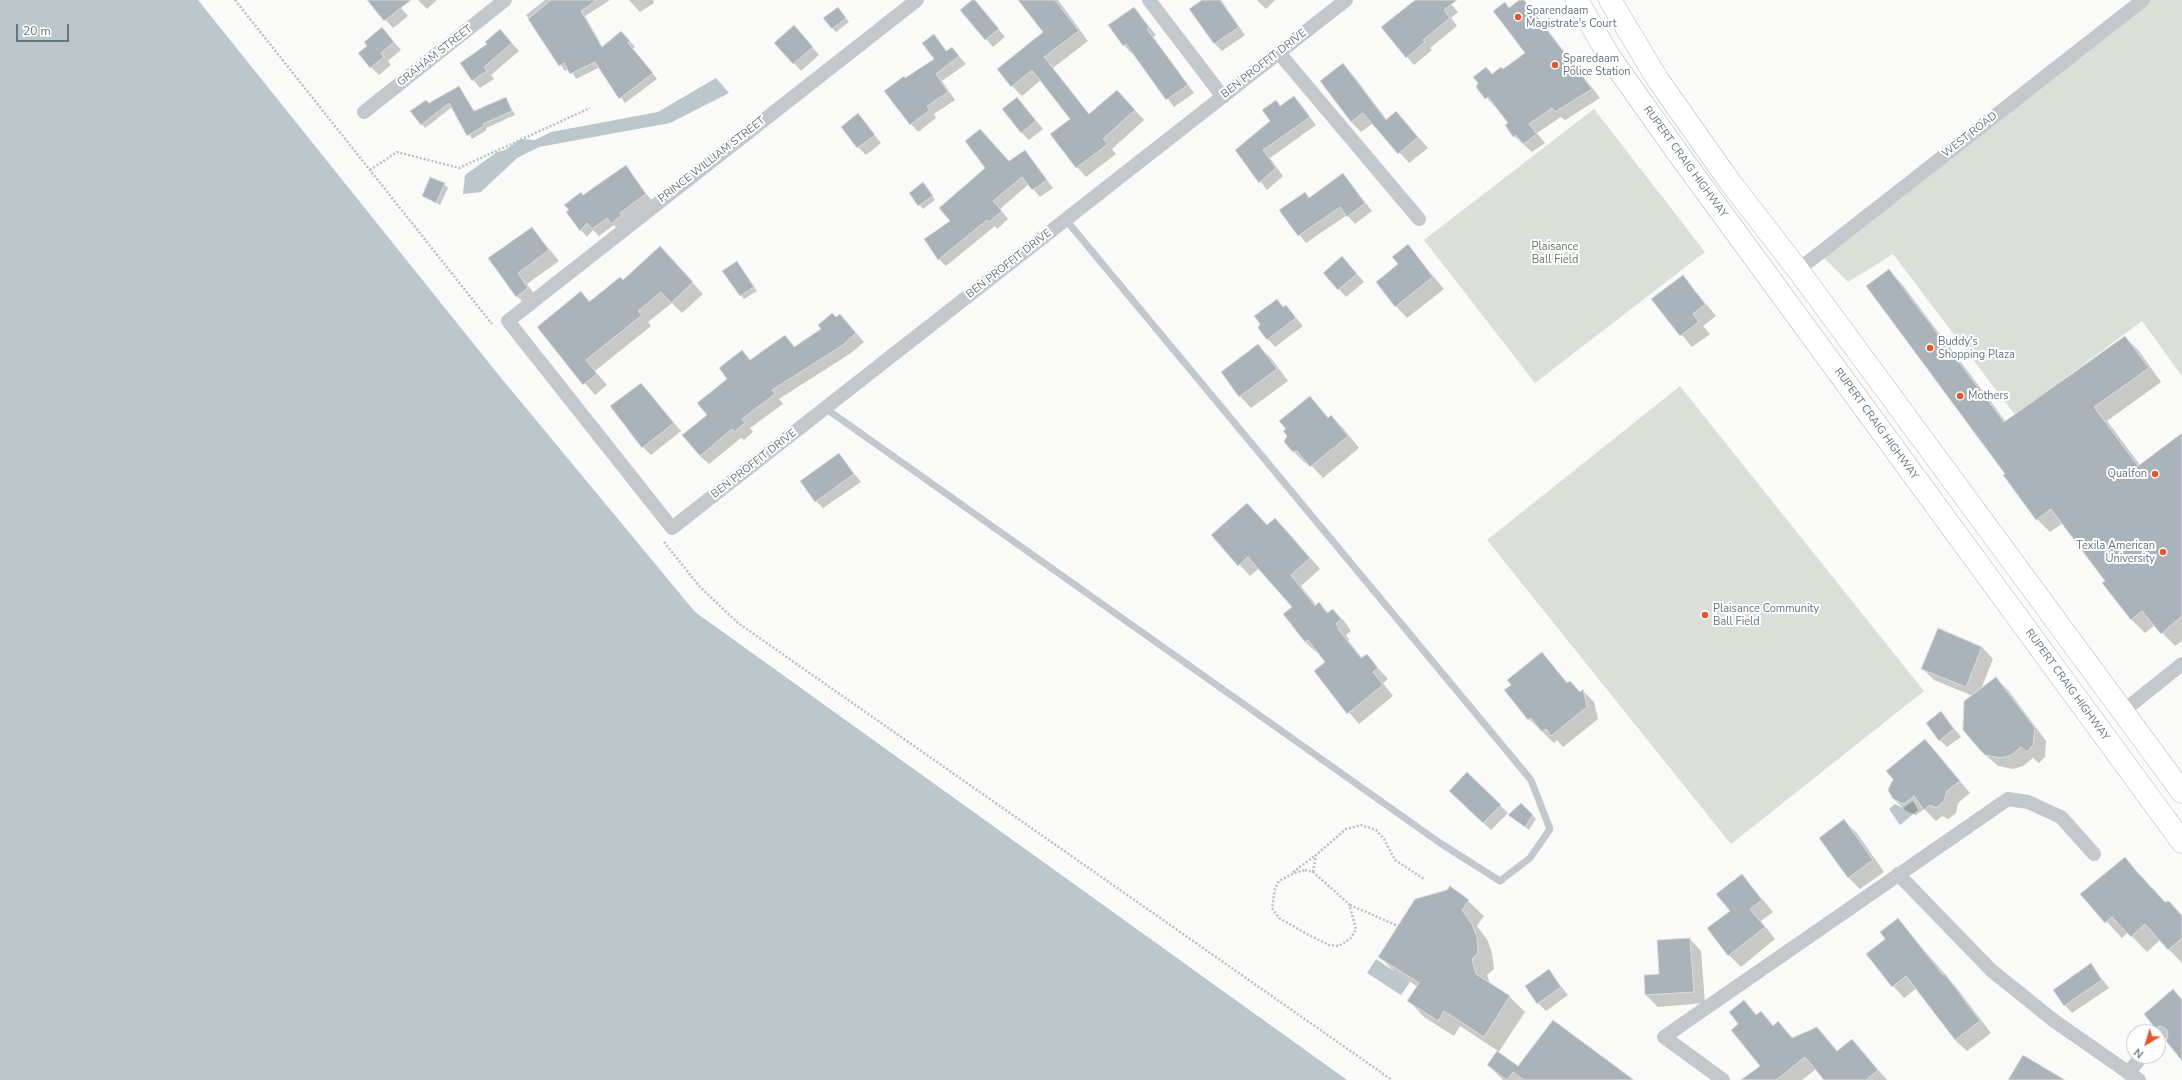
<!DOCTYPE html>
<html>
<head>
<meta charset="utf-8">
<style>
	body { margin:0 }
	#map { position:relative; width:2182px; height:1080px; overflow:hidden; background:#fafaf8; font-family:"Nunito Sans",sans-serif }
	canvas { display:block }
	.north { position:absolute; left:2126px; top:1024px; width:40px; height:40px; box-sizing:border-box; background:#fff; border:1px solid #c1c8cd; border-radius:50%; rotate:218deg; font-size:11px; font-weight:700; line-height:16px; text-align:center; color:#657683 }
	.north::after { content:''; display:block; margin:auto; width:14px; height:18px; background:#e4572e; clip-path:polygon(50% 0,100% 100%,50% 72%,0 100%) }
	.scale { position:absolute; left:16px; top:24px; width:53px; height:18px; box-sizing:border-box; border:2px solid #657683; border-top:0; padding-left:5px; font-size:12px; line-height:14px; white-space:nowrap; color:#657683; -webkit-text-stroke:3px #fff; paint-order:stroke }
</style>
</head>
<body>
<div id="map">
<canvas width="2182" height="1080"></canvas>
<div class="north">N</div>
<div class="scale">20 m</div>
</div>
<script>
const ctx = document.querySelector('canvas').getContext('2d');
ctx.lineJoin = 'round';
function fillPath(path, color) {
  ctx.fillStyle = color;
  ctx.fill(path, 'evenodd');
}
function shape(rows) {
  const path = new Path2D();
  for (const r of rows) {
    path.moveTo(r[0], r[1]);
    for (let i = 2; i < r.length; i += 2) path.lineTo(r[i], r[i + 1]);
  }
  return path;
}
function trace(path, color, width, dash) {
  ctx.strokeStyle = color;
  ctx.lineWidth = width;
  ctx.lineCap = dash ? 'butt' : 'round';
  ctx.setLineDash(dash || []);
  ctx.stroke(path);
}
function label(font, color, halo, rows, align = 'center') {
  ctx.font = font + ' "Nunito Sans",sans-serif';
  ctx.lineWidth = 4;
  ctx.setLineDash([]);
  ctx.textBaseline = 'middle';
  ctx.strokeStyle = halo;
  ctx.fillStyle = color;
  for (const [text, x, y, turn = 0] of rows) {
    ctx.save();
    ctx.translate(x, y);
    ctx.rotate((+turn || 0) * Math.PI / 180);
    ctx.textAlign = isNaN(turn) ? turn : align;
    if (halo) ctx.strokeText(text, 0, 0);
    ctx.fillText(text, 0, 0);
    ctx.restore();
  }
}
const green = shape([
	[2149,0,2182,0,2182,376,2142,321,2015,415,1893,254,1848,282,1819,253],
	[1594,109,1705,252,1535,383,1424,240],
	[1680,386,1924,691,1731,844,1487,540]
]);
const water = shape([
	[0,0,198,0,497,373,695,612,1347,1080,0,1080],
	[716,78,729,93,670,123,539,147,517,158,481,192,463,194,465,175,497,152,505,150,521,139,535,140,551,132,658,112],
	[1913,801,1918,810,1900,825,1889,809,1895,804,1903,808],
	[1376,959,1410,982,1401,995,1367,973]
]);
const shadow = shape([
	[380,0,394,0,408,16,393,28,373,6],
	[418,0,437,0,427,9],
	[545,0,610,0,585,16,603,48,627,38,635,47,633,49,657,79,625,103,600,67,576,79,569,68,565,71,526,15],
	[629,0,653,0,654,3,640,12],
	[974,0,1005,37,993,47,986,39],
	[1019,0,1058,0,1088,41,1053,68,1090,115,1127,101,1144,120,1112,149,1116,154,1086,177,1077,167,1072,119,1041,80,1022,96,1012,86,1044,33],
	[1204,0,1221,0,1245,35,1222,51,1214,43],
	[1257,0,1275,0,1266,9],
	[1417,0,1447,0,1458,12,1451,18,1457,26,1430,48,1432,50,1414,65,1407,57],
	[1521,0,1523,0,1531,8,1600,98,1565,120,1561,117,1537,133,1545,143,1532,152,1514,136,1510,123,1496,106,1495,107,1477,87,1486,68,1493,74,1503,70,1526,54,1505,3,1510,8],
	[1134,8,1156,35,1153,37,1194,93,1174,107,1133,52,1131,53,1124,45],
	[841,12,849,22,836,32,832,28],
	[382,29,401,50,388,61,391,65,379,75,371,67,368,46],
	[500,30,519,51,491,75,494,79,480,88,461,64,488,44],
	[801,34,819,55,801,71,776,43],
	[933,35,947,51,952,48,966,64,942,81,955,100,934,114,936,118,918,132,911,124,905,79,935,59],
	[1343,65,1353,75,1387,120,1396,112,1428,148,1409,163,1373,123,1361,132,1351,122],
	[459,87,475,112,506,98,515,115,486,128,487,130,472,139,452,107,425,128,412,112,429,104],
	[1294,97,1316,125,1270,158,1283,176,1267,190,1236,150,1272,121,1276,102,1281,106],
	[1024,106,1043,129,1029,140,1021,132],
	[858,115,881,143,866,155,858,147],
	[1025,151,1053,188,1040,197,1029,184,1000,209,1008,219,997,229,995,226,946,266,939,259,951,221],
	[625,166,652,201,618,230,614,225,599,236,593,230,587,237,581,230,584,196],
	[1343,174,1372,211,1355,224,1347,215,1306,243,1281,211,1305,194,1310,199],
	[444,184,448,188,440,205,423,196],
	[926,187,935,200,923,209,910,193],
	[532,228,559,261,527,284,538,299,527,306,517,296,490,259],
	[1408,246,1444,289,1407,318,1396,306,1399,265],
	[660,247,703,294,682,313,672,303,648,322,651,326,595,371,607,385,595,395,538,327,581,293,591,302,623,281],
	[1349,265,1364,282,1346,297,1324,273],
	[740,266,757,291,744,299,723,271],
	[1889,270,1902,284,2006,422,2125,337,2139,351,2161,382,2107,421,2140,465,2182,434,2182,641,2175,646,2155,625,2145,633,2131,619,2106,581,2063,523,2050,532,2037,519,2006,474],
	[1683,276,1716,316,1703,326,1710,334,1692,347,1652,299],
	[1286,306,1303,326,1275,347,1268,339],
	[836,318,848,324,864,342,851,353,779,399,783,404,750,428,753,432,744,440,741,438,709,464,700,456,709,415,742,352,751,360,785,336,795,347],
	[1258,346,1270,357,1288,381,1251,408,1240,396],
	[641,384,681,431,651,455,643,447],
	[1310,397,1329,418,1331,417,1343,428,1359,448,1323,478,1308,462,1305,463,1294,452,1288,436],
	[839,455,861,482,823,508,816,501],
	[1247,504,1267,526,1286,530,1320,569,1301,586,1317,606,1319,604,1329,613,1333,610,1344,621,1351,631,1346,635,1349,639,1348,640,1362,658,1366,655,1388,679,1383,683,1393,696,1359,724,1315,672,1326,663,1318,651,1316,652,1305,642,1293,607,1259,568,1250,576,1212,535],
	[1938,630,1982,647,1993,659,1981,689,1996,678,2008,690,2046,741,2045,757,2039,763,2033,758,2023,766,2013,769,1998,766,1979,749,1973,696,1934,680,1923,669],
	[1542,654,1568,684,1570,682,1581,692,1583,691,1594,702,1598,719,1563,747,1557,740,1554,743,1529,719,1512,685],
	[1941,712,1961,737,1947,747,1940,740],
	[1925,740,1970,793,1958,803,1956,813,1948,819,1942,816,1936,821,1924,809,1916,815,1906,811,1894,799],
	[1467,774,1508,813,1491,830,1458,799],
	[1521,804,1536,819,1529,830,1512,818],
	[1844,821,1856,832,1884,872,1860,889,1849,878],
	[2125,858,2166,903,2169,902,2182,915,2182,963,2160,940,2147,952,2128,932,2122,938,2081,894],
	[1742,875,1773,912,1761,921,1775,939,1741,967,1729,955,1731,911],
	[1450,888,1468,901,1484,916,1477,926,1488,941,1492,953,1494,969,1487,975,1490,984,1510,997,1525,1012,1498,1053,1518,1067,1630,1080,1503,1080,1488,1065,1498,1051,1460,1026,1454,1036,1424,1017,1409,1001,1418,987,1395,972,1380,957],
	[1897,919,1956,987,1991,1033,1967,1051,1955,1040,1917,988,1904,998,1893,986,1887,939],
	[1690,939,1701,951,1705,1003,1658,1007,1646,995,1645,976,1660,975],
	[2091,965,2109,988,2072,1013,2065,1005],
	[1549,971,1568,995,1546,1011,1538,1003],
	[2173,990,2182,999,2182,1059,2168,1039,2156,1027],
	[1744,1001,1757,1015,1761,1012,1774,1026,1778,1023,1793,1038,1817,1028,1838,1052,1852,1040,1887,1080,1825,1080,1816,1069,1802,1080,1747,1080,1761,1066,1740,1024]
]);
const building = shape([
	[367,0,411,0,384,21,367,0],
	[551,0,597,0,581,11,602,47,621,31,630,41,628,43,653,73,619,99,595,62,570,74,564,63,559,66,528,19,551,0],
	[972,0,975,0,999,29,985,40,960,10,972,0],
	[1018,0,1055,0,1079,31,1044,57,1089,114,1117,90,1135,110,1103,139,1108,144,1076,168,1050,134,1070,119,1032,70,1011,87,997,69,1043,32,1018,0],
	[1202,0,1220,0,1239,27,1214,44,1189,9,1202,0],
	[1415,0,1457,0,1444,10,1450,18,1423,40,1425,42,1406,58,1381,27,1415,0],
	[1519,0,1524,0,1592,89,1555,112,1552,108,1529,124,1537,134,1523,144,1516,135,1513,137,1505,125,1508,123,1488,97,1485,99,1476,87,1478,83,1473,77,1486,67,1492,74,1501,67,1503,69,1525,53,1493,11,1505,2,1509,8,1519,0],
	[838,7,846,18,832,29,823,18,838,7],
	[1134,7,1149,27,1147,29,1188,85,1166,100,1126,44,1123,46,1108,25,1134,7],
	[794,25,813,47,793,64,774,43,794,25],
	[382,27,394,42,381,53,384,57,370,68,358,53,367,46,364,42,382,27],
	[500,29,512,43,484,67,487,71,472,81,460,63,487,44,485,42,500,29],
	[934,34,946,51,952,47,959,56,936,74,948,92,927,106,930,110,910,125,884,91,904,76,905,78,934,59,922,43,934,34],
	[1343,63,1386,120,1396,111,1418,137,1398,154,1363,113,1351,122,1320,81,1343,63],
	[459,86,474,111,506,97,512,111,483,124,484,126,467,136,449,103,421,125,410,111,426,100,429,103,459,86],
	[1294,96,1310,117,1263,150,1276,168,1259,183,1235,150,1270,121,1262,110,1276,100,1280,106,1294,96],
	[1017,97,1036,121,1021,133,1002,109,1017,97],
	[858,113,875,135,857,148,841,127,858,113],
	[980,129,1009,161,1025,150,1047,180,1032,190,1022,177,993,201,1002,211,989,222,987,220,938,260,924,239,950,221,939,208,985,168,965,141,980,129],
	[626,165,646,194,620,213,622,215,611,224,607,218,592,229,587,223,580,231,566,212,569,210,564,205,581,192,583,195,626,165],
	[1343,173,1365,203,1347,217,1340,207,1298,236,1279,210,1305,192,1309,198,1343,173],
	[430,177,445,183,436,203,422,196,430,177],
	[923,182,933,196,918,206,909,193,923,182],
	[532,227,549,250,518,273,528,288,516,297,488,258,532,227],
	[1408,244,1433,277,1395,307,1376,282,1398,264,1392,257,1408,244],
	[660,246,693,282,671,303,661,292,638,311,642,315,586,360,597,374,583,385,537,327,581,291,589,302,620,277,623,280,660,246],
	[1342,256,1357,274,1338,290,1323,273,1342,256],
	[737,261,754,287,740,296,722,271,737,261],
	[1889,269,2004,422,2125,336,2149,368,2094,407,2138,466,2182,433,2182,616,2161,634,2142,611,2131,620,2102,583,2105,581,2051,509,2036,520,2003,475,2005,474,1866,286,1889,269],
	[1683,275,1705,304,1693,314,1699,322,1680,336,1651,299,1683,275],
	[1277,299,1283,307,1286,305,1296,318,1267,340,1258,328,1260,324,1254,316,1277,299],
	[832,313,836,317,840,314,856,333,843,345,772,390,775,394,742,419,745,423,734,432,732,429,700,456,682,435,707,415,697,403,727,379,719,368,742,350,750,360,785,335,794,347,821,329,818,325,832,313],
	[1258,344,1277,369,1239,397,1221,372,1258,344],
	[641,383,674,423,642,448,610,406,641,383],
	[1310,396,1328,418,1331,415,1348,436,1310,467,1297,451,1293,452,1284,442,1287,436,1283,431,1286,429,1279,421,1310,396],
	[839,453,854,474,815,502,800,481,839,453],
	[1247,503,1267,525,1275,518,1310,558,1291,575,1315,606,1319,602,1327,613,1333,609,1341,619,1336,624,1339,628,1338,629,1361,658,1367,654,1378,668,1373,672,1383,685,1347,714,1314,671,1325,662,1308,640,1305,642,1283,614,1292,607,1248,557,1238,566,1211,535,1247,503],
	[1938,628,1982,647,1966,687,1921,669,1938,628],
	[1542,652,1567,683,1570,681,1580,692,1583,689,1587,707,1551,736,1546,729,1542,732,1531,718,1528,720,1504,690,1511,685,1507,680,1542,652],
	[1996,677,2035,728,2033,745,2027,752,2021,747,2011,755,2001,758,1985,755,1979,749,1963,730,1964,701,1996,677],
	[1941,711,1954,729,1939,741,1926,723,1941,711],
	[1925,739,1960,781,1947,791,1944,801,1936,808,1930,805,1924,810,1914,796,1904,804,1893,799,1888,790,1893,779,1886,771,1925,739],
	[1467,772,1501,805,1483,823,1449,791,1467,772],
	[1521,803,1533,815,1525,827,1508,815,1521,803],
	[1844,819,1873,860,1848,878,1819,838,1844,819],
	[2125,857,2137,872,2165,902,2169,901,2182,916,2182,938,2168,950,2145,924,2131,937,2112,917,2105,923,2080,894,2125,857],
	[1742,874,1762,900,1750,909,1765,927,1728,956,1707,928,1730,911,1716,894,1742,874],
	[1450,886,1469,900,1462,910,1472,924,1477,937,1478,953,1472,959,1476,974,1510,996,1484,1037,1444,1011,1438,1021,1407,1001,1419,983,1378,957,1415,899,1447,890,1450,886],
	[1898,918,1943,975,1945,974,1980,1021,1955,1040,1906,976,1892,987,1866,954,1885,939,1880,932,1898,918],
	[1690,938,1694,992,1645,995,1644,975,1659,974,1657,940,1690,938],
	[2091,963,2102,980,2064,1006,2053,990,2091,963],
	[1549,969,1561,987,1537,1004,1525,986,1549,969],
	[2173,989,2182,1000,2182,1061,2166,1041,2168,1035,2167,1030,2161,1026,2155,1028,2144,1014,2173,989],
	[1744,1000,1756,1015,1761,1011,1773,1026,1778,1021,1792,1038,1817,1027,1837,1051,1852,1039,1878,1070,1866,1080,1824,1080,1805,1057,1776,1080,1741,1080,1760,1066,1731,1030,1738,1024,1729,1012,1744,1000],
	[1553,1020,1634,1080,1524,1080,1513,1072,1507,1080,1487,1065,1497,1051,1518,1066,1553,1020],
	[2023,1055,2065,1080,2008,1080,2023,1055]
]);
const path = shape([
	[235,0,492,324],
	[370,170,397,152,459,168,590,108],
	[664,542,700,587,738,623,1392,1080],
	[1305,870,1313,872,1349,904,1356,929,1351,938,1339,946,1329,945,1307,934,1279,918,1272,908,1275,889,1279,881,1294,873,1305,870],
	[1293,872,1316,855],
	[1313,872,1316,855,1346,829,1361,825,1376,830,1384,839,1395,860,1424,879],
	[1350,905,1398,926]
]);
const service = shape([
	[825,408,1440,843,1500,881,1530,858,1550,829,1531,780,1066,220]
]);
const minor = shape([
	[917,0,508,321,672,528,1346,0],
	[1149,0,1223,97],
	[1279,53,1419,219],
	[364,112,505,0],
	[1798,270,2143,0],
	[2122,712,2182,664],
	[1898,874,1991,970,2053,1020,2139,1080],
	[2158,1037,2160,1034],
	[2128,1073,2142,1056],
	[1723,1080,1664,1037,2008,799,2028,802,2061,817,2094,854]
]);
const primary = shape([
	[1577,0,1609,56,1680,156,2182,842],
	[1610,0,1658,80,1730,182,1798,270,2182,792]
]);
const markers = [
	[1518,17,4,"#e4572e"],
	[1555,65,4,"#e4572e"],
	[1930,348,4,"#e4572e"],
	[1960,396,4,"#e4572e"],
	[2155,474,4,"#e4572e"],
	[2163,552,4,"#e4572e"],
	[1705,615,4,"#e4572e"]
];
const poiNames = [
	["Sparendaam",1526,11],
	["Magistrate's Court",1526,24],
	["Sparedaam",1563,59],
	["Police Station",1563,72],
	["Buddy's",1938,342],
	["Shopping Plaza",1938,355],
	["Mothers",1968,396],
	["Qualfon",2147,474,"right"],
	["Texila American",2155,546,"right"],
	["University",2155,559,"right"],
	["Plaisance Community",1713,609],
	["Ball Field",1713,622]
];
const streetNames = [
	["GRAHAM STREET",435,56,-38],
	["BEN PROFFIT DRIVE",1264,64,-38],
	["WEST ROAD",1970,135,-38],
	["PRINCE WILLIAM STREET",712,160,-38],
	["RUPERT CRAIG HIGHWAY",1685,162,54],
	["BEN PROFFIT DRIVE",1009,264,-38],
	["RUPERT CRAIG HIGHWAY",1876,424,54],
	["BEN PROFFIT DRIVE",754,464,-38],
	["RUPERT CRAIG HIGHWAY",2067,685,54]
];
const parkNames = [
	["Plaisance",1555,247],
	["Ball Field",1555,260]
];
fillPath(green, '#dadfd7');
fillPath(water, '#bbc7cb');
fillPath(shadow, '#0003');
fillPath(building, '#aab3b9');
trace(building, '#dcdcda', 1);
trace(primary, '#b5babe', 23);
trace(path, '#bbbfc2', 2.5, [2, 2]);
trace(service, '#c3c8cc', 7);
trace(minor, '#c3c8cc', 14);
trace(primary, '#fff', 22);
for (const [x, y, r, color] of markers) {
  const dot = new Path2D();
  dot.arc(x, y, r, 0, 2 * Math.PI);
  ctx.fillStyle = color;
  ctx.fill(dot);
  trace(dot, '#fff', 1.5);
}
label('11px', '#657683', '#fff', poiNames, 'left');
label('11px', '#657683', '#fff', streetNames);
label('11px', '#687a64', '#fff', parkNames);
</script>
</body>
</html>
